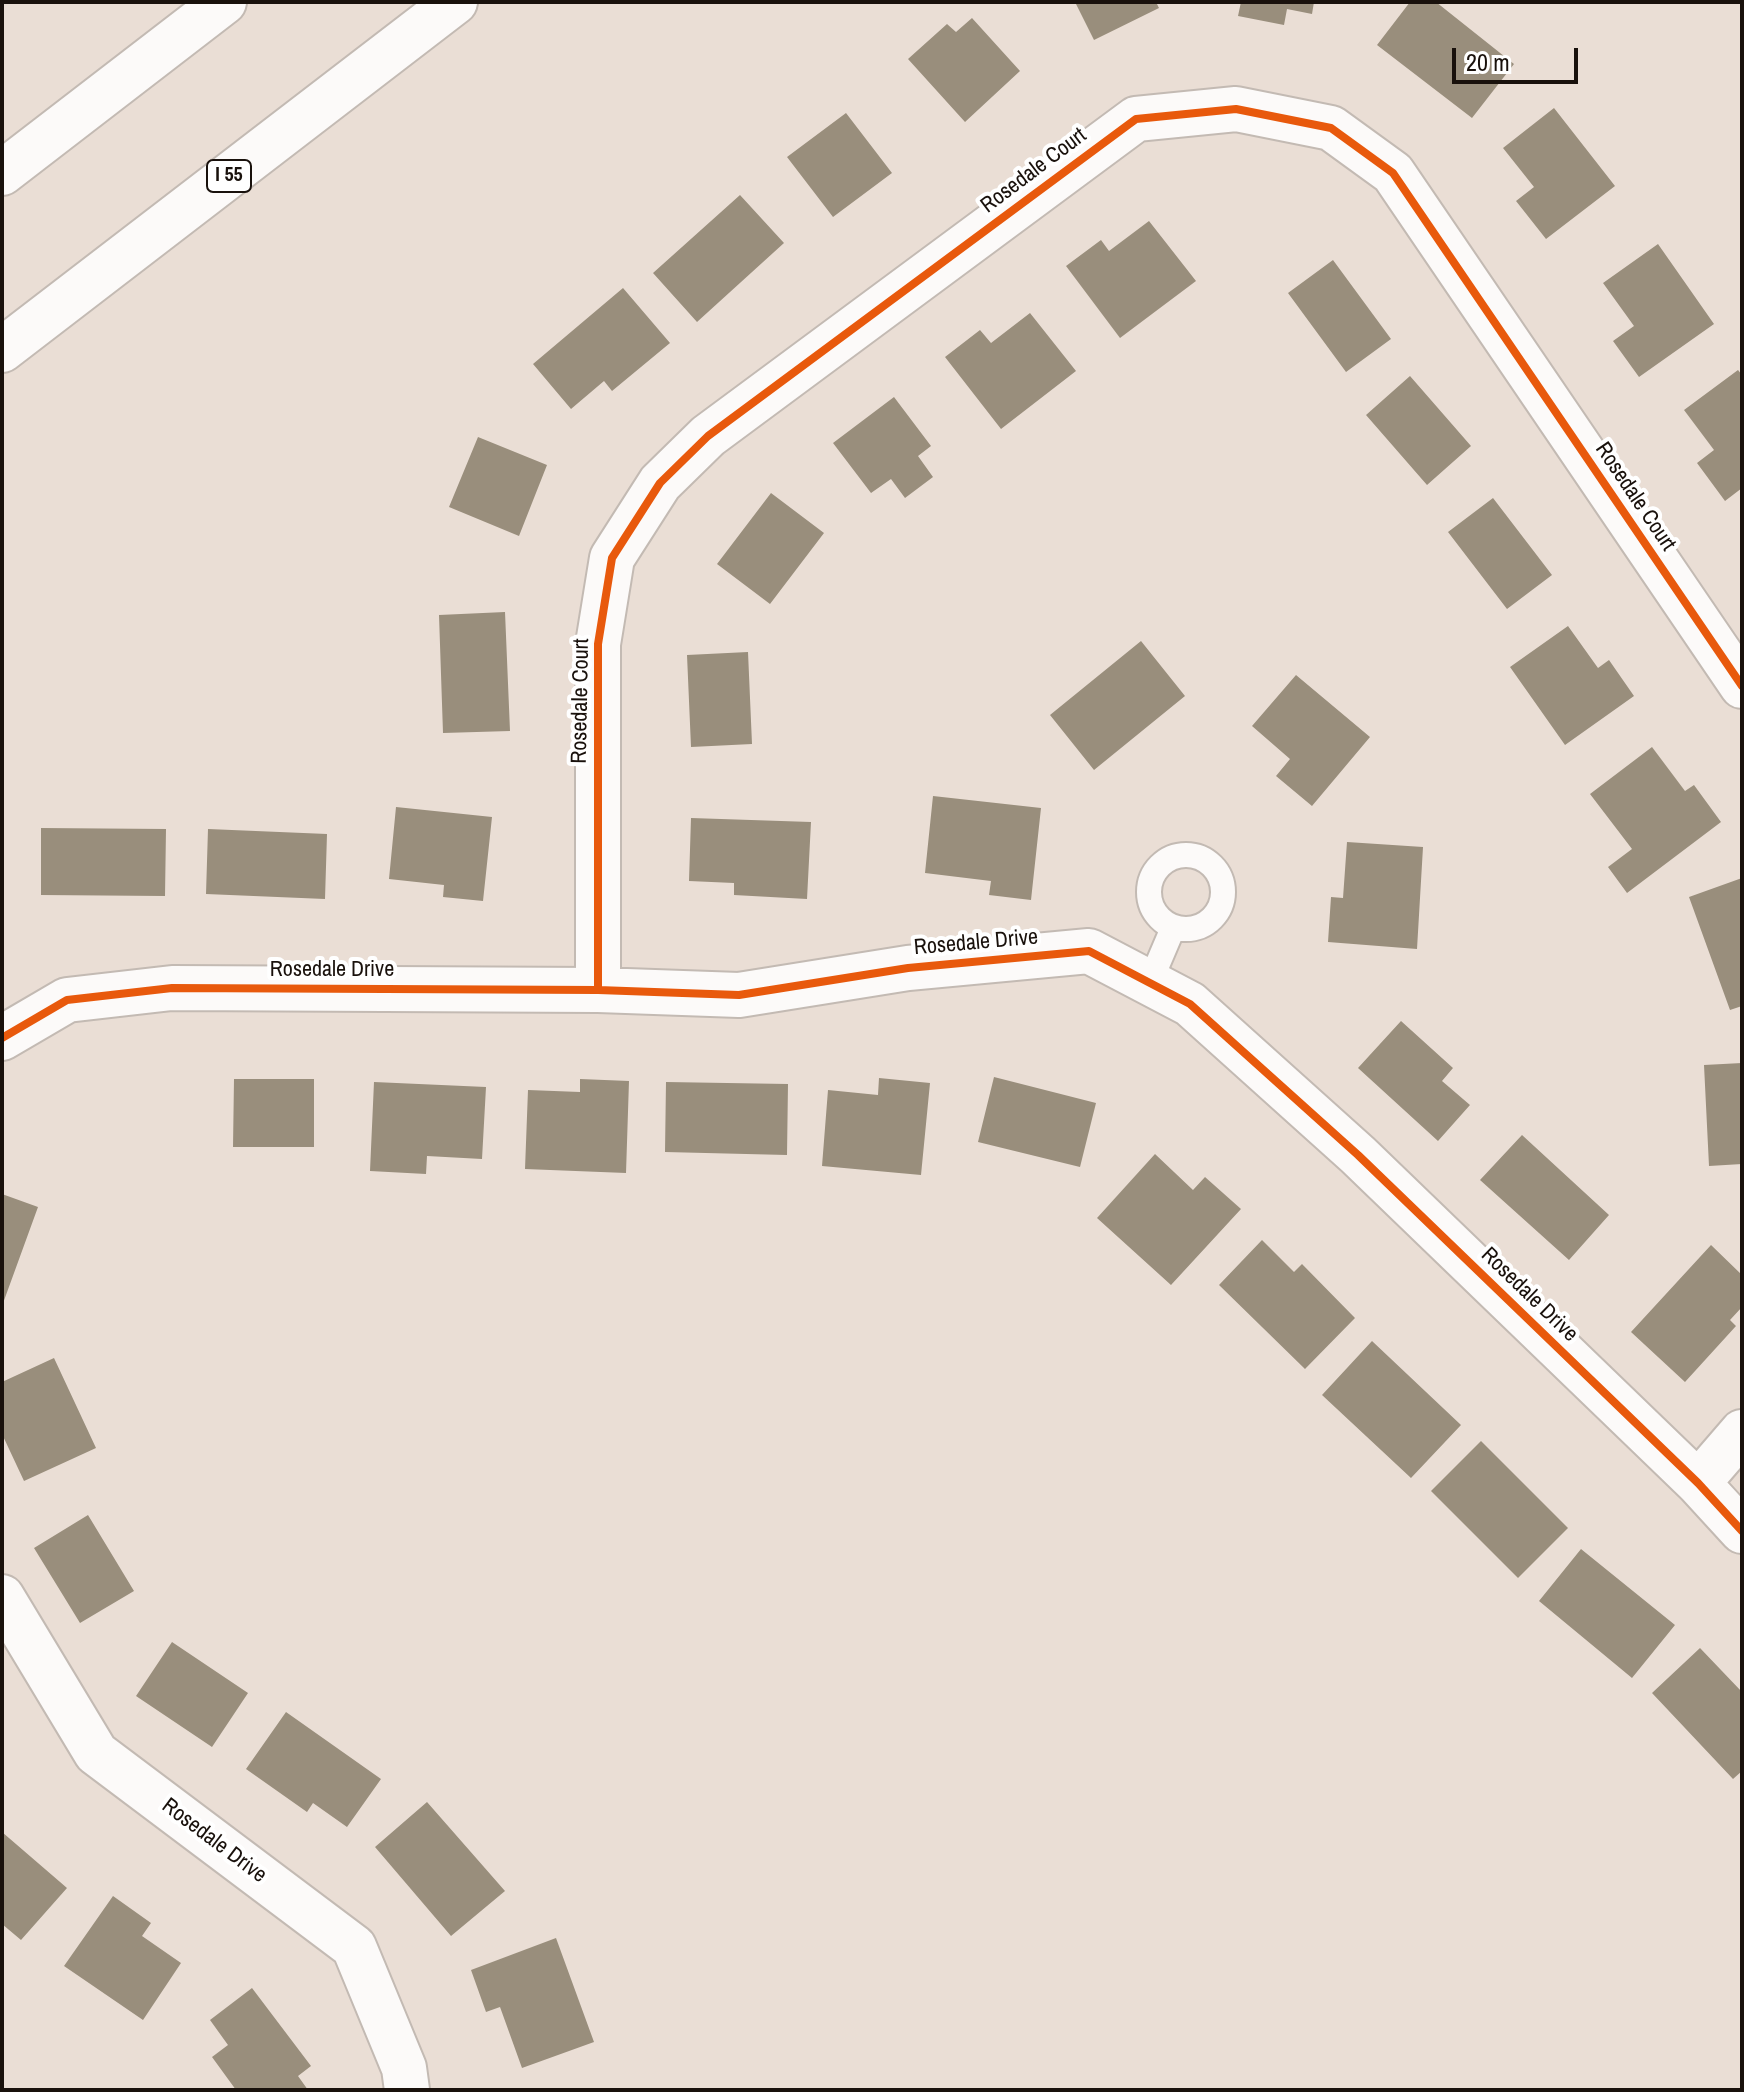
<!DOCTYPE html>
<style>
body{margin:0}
#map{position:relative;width:1744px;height:2092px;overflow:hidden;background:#eaded5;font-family:"Archivo Narrow",sans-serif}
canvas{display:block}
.frame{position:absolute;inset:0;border:4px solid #19110c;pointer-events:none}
.scale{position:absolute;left:1452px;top:48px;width:126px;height:36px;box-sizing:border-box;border:4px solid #19110c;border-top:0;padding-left:10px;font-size:24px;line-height:28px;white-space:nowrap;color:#19110c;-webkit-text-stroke:6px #fff;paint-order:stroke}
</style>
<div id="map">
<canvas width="1744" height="2092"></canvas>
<div class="frame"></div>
<div class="scale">20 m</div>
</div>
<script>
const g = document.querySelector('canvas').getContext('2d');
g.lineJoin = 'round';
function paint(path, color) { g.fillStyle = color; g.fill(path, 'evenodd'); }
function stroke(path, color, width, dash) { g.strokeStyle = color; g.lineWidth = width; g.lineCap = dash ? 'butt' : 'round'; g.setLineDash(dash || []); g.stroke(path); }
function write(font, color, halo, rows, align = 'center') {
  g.font = font + ' "Archivo Narrow",sans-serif'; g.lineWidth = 8; g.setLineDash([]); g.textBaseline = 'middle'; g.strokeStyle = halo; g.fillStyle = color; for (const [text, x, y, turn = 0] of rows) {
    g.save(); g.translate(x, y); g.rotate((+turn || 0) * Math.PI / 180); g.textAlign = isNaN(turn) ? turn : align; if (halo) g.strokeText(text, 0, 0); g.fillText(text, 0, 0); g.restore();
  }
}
const building = new Path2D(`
 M1075 2H1156L1159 8 1094 40Z
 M1241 2H1314L1312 14 1287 9 1284 25 1238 16Z
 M1410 2H1436L1514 64 1472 118 1377 45Z
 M972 18 1020 71 965 122 908 59 947 24 956 32Z
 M1554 108 1615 186 1546 239 1516 201 1534 187 1503 148Z
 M846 113 892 173 833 217 787 157Z
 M740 195 784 243 697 322 653 273Z
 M1149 221 1196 281 1120 338 1066 266 1101 240 1109 251Z
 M1658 244 1714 324 1639 377 1613 341 1634 326 1603 283Z
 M1333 260 1391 339 1346 372 1288 293Z
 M623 288 670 343 612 391 604 381 571 409 533 364Z
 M1030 313 1076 371 1001 429 945 357 980 330 991 343Z
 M1738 370 1742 375V488L1725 501 1697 463 1714 450 1684 410Z
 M1410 376 1471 446 1427 485 1366 415Z
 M894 397 931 446 918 456 933 477 905 498 891 479 871 493 833 443Z
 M478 437 547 465 519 536 449 507Z
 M771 493 824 533 770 604 717 564Z
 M1493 498 1552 575 1507 609 1448 532Z
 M505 612 510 731 443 733 439 615Z
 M1568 626 1598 668 1609 660 1634 696 1565 745 1510 667Z
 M1141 641 1185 696 1094 770 1050 715Z
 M748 652 752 744 691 747 687 655Z
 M1296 675 1370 737 1312 806 1276 776 1290 759 1252 726Z
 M1652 747 1685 791 1694 785 1721 822 1627 893 1608 867 1632 849 1590 794Z
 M933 796 1041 808 1031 900 989 895 991 881 925 873Z
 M396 807 492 817 483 901 443 897 444 885 389 879Z
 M691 818 811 822 807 899 734 895V883L689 881Z
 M41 828 166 829 165 896 41 895Z
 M208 829 327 834 325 899 206 894Z
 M1347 842 1423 847 1417 949 1328 942 1331 897 1343 898Z
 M1742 878V1006L1730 1010 1689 897Z
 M1401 1021 1453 1068 1442 1081 1470 1105 1438 1141 1358 1068Z
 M1742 1063V1164L1709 1166 1704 1065Z
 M994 1077 1096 1103 1080 1167 978 1142Z
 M879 1078 930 1083 921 1175 822 1166 828 1090 878 1095Z
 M234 1079H314V1147H233Z
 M580 1079 629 1081 626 1173 525 1169 528 1090 580 1092Z
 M374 1082 486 1087 482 1159 427 1156 426 1174 370 1171Z
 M666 1082 788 1084 787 1155 665 1152Z
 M1522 1135 1609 1215 1569 1260 1480 1180Z
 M1155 1154 1193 1190 1205 1177 1241 1209 1171 1285 1097 1218Z
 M2 1194 38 1207 2 1306Z
 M1262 1240 1294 1272 1302 1264 1355 1318 1305 1369 1219 1285Z
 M1711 1245 1742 1275V1307L1730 1320 1736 1326 1685 1382 1631 1332Z
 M1372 1341 1461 1425 1411 1478 1322 1395Z
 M54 1358 96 1448 24 1481 2 1434V1382Z
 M1481 1441 1568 1528 1518 1578 1431 1491Z
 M88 1515 134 1591 80 1623 34 1548Z
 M1581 1549 1675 1625 1632 1678 1539 1601Z
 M172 1642 248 1693 212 1747 136 1696Z
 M1700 1648 1742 1692V1771L1733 1779 1652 1693Z
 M286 1712 381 1779 347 1827 313 1803 307 1812 246 1769Z
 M427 1802 505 1891 451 1936 375 1847Z
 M2 1832 67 1888 21 1940 2 1924Z
 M113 1896 151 1923 142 1936 181 1963 143 2020 64 1966Z
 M556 1938 594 2042 522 2068 500 2007 486 2012 471 1970Z
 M252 1988 311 2066 298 2076 308 2090H236L212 2057 228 2045 210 2020Z`);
const service = new Path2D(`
 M1149 892a37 37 0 1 1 74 0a37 37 0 1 1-74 0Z
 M1150 982 1173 928`);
const minor = new Path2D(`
 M598 990V644L612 558 660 483 708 436 1136 119 1236 109 1331 128 1393 173 1742 686
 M2 1038 67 1000 172 988 598 990 739 995 908 968 1089 951 1190 1004 1358 1155 1698 1483 1742 1531
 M1698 1483 1742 1432
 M2 1597 96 1753 354 1947 404 2068 407 2090`);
const motorway = new Path2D(`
 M2 173 224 2
 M2 350 455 2`);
const cycleway = new Path2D(`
 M598 990V644L612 558 660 483 708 436 1136 119 1236 109 1331 128 1393 173 1742 686
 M2 1038 67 1000 172 988 598 990 739 995 908 968 1089 951 1190 1004 1358 1155 1698 1483 1742 1531`);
const shields = [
 [229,176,44]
];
const shieldNames = [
 ["I 55",229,176]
];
const streetNames = [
 ["Rosedale Court",1034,171,-37],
 ["Rosedale Court",1635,497,56],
 ["Rosedale Court",581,701,-89],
 ["Rosedale Drive",976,943,-5],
 ["Rosedale Drive",332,970],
 ["Rosedale Drive",1529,1295,44],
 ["Rosedale Drive",214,1841,37]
];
paint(building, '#998e7c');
stroke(service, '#c3bab3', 28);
stroke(minor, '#c3bab3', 48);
stroke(motorway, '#c3bab3', 48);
stroke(service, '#fcfaf9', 24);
stroke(minor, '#fcfaf9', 44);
stroke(motorway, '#fcfaf9', 44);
stroke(cycleway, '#e8590c', 8);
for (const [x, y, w] of shields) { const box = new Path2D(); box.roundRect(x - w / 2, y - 16, w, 32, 6); g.fillStyle = '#fff'; g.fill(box); stroke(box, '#19110c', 2); }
write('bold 20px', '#19110c', null, shieldNames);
write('22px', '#19110c', '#fff', streetNames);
</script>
